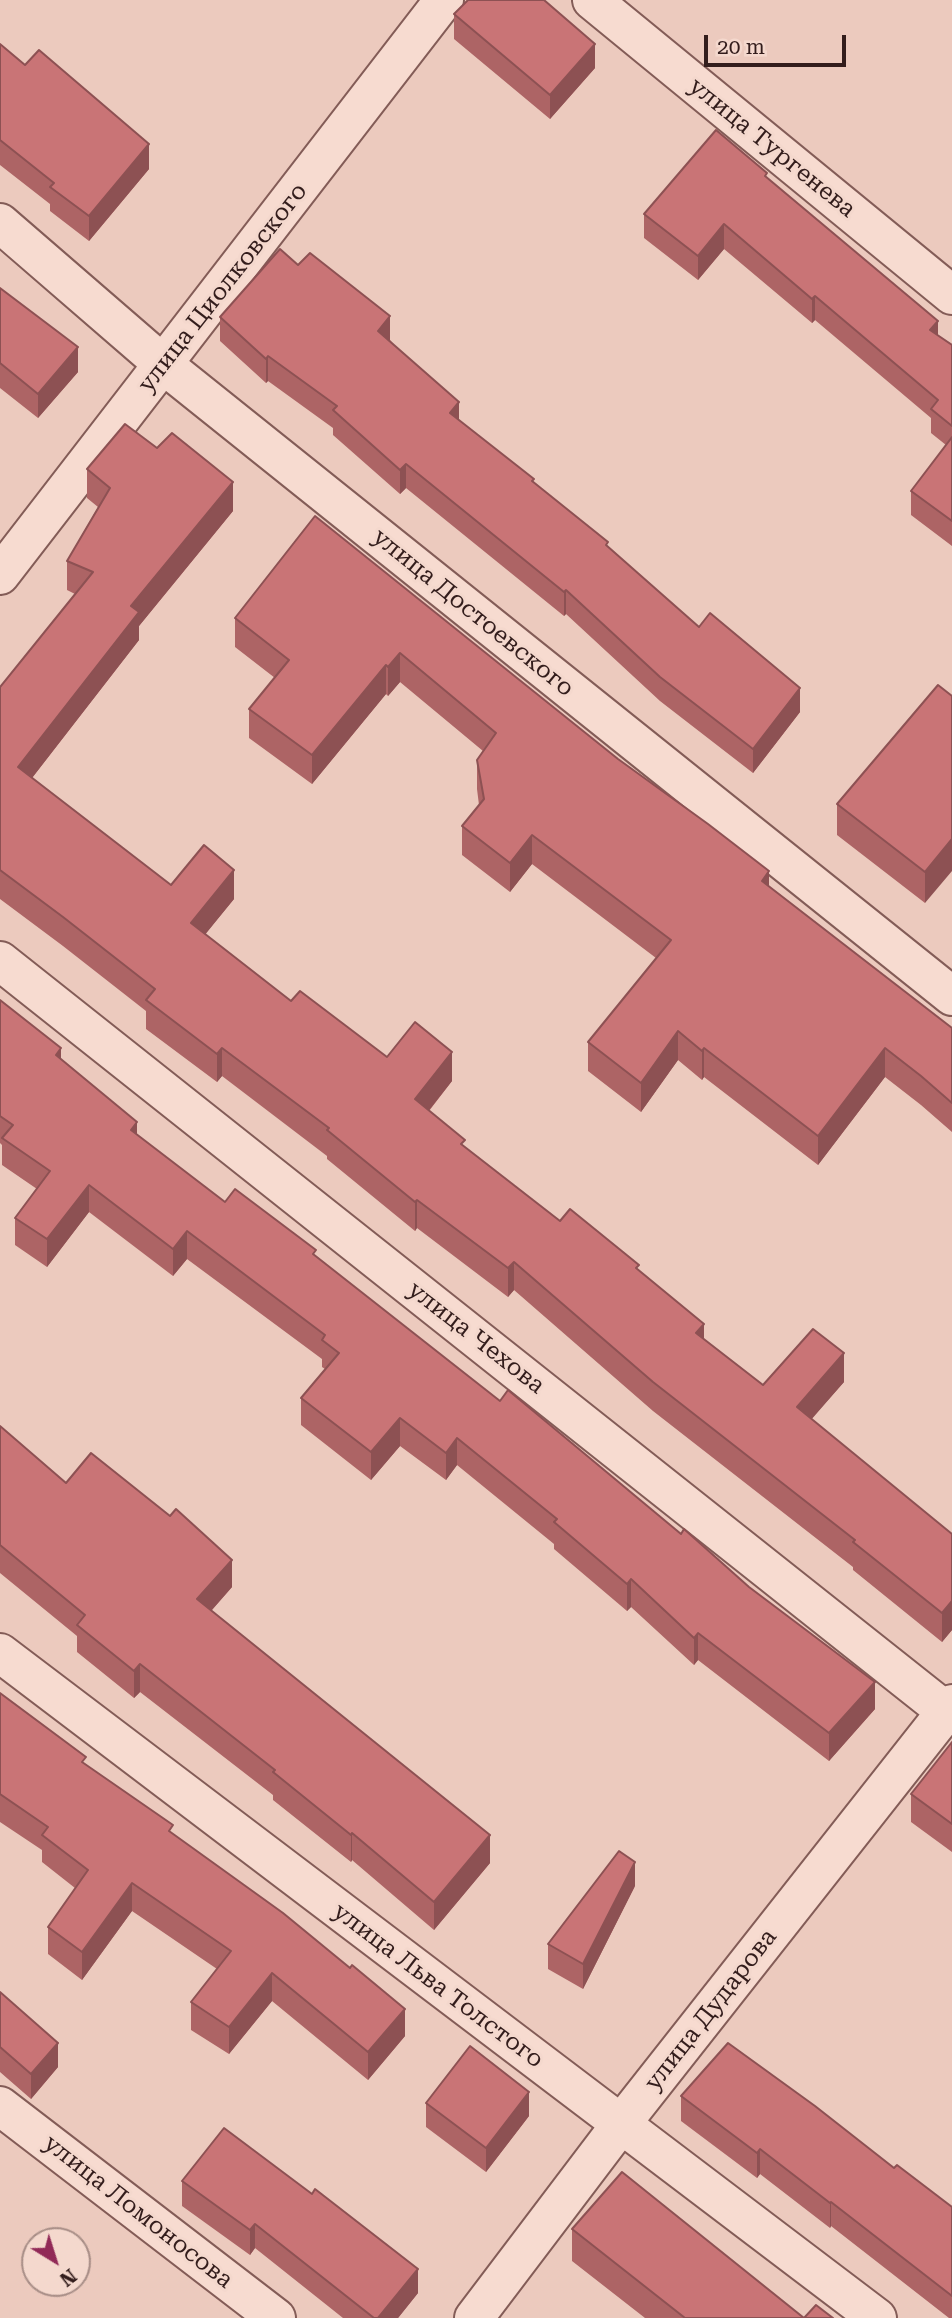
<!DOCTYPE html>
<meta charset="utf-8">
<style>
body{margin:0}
#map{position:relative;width:952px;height:2318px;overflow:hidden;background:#eccabe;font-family:"Roboto Serif",serif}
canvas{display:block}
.north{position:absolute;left:21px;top:2227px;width:70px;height:70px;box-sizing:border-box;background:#f4d8cd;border:2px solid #a78d86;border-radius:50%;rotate:142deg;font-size:19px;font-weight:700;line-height:28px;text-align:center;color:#331d1c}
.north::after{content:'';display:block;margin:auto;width:24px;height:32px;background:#912957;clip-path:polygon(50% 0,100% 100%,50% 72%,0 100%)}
.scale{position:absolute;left:704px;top:35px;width:142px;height:32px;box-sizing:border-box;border:4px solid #331d1c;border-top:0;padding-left:9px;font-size:21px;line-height:24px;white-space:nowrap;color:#331d1c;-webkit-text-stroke:5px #f4d8cd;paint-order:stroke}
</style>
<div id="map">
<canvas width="952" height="2318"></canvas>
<div class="north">N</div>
<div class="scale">20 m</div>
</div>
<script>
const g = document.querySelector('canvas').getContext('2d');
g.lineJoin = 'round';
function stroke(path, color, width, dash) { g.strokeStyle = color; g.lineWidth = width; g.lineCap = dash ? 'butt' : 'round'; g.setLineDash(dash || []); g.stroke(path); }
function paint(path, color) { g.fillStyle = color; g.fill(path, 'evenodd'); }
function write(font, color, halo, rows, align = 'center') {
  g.font = font + ' "Roboto Serif",serif'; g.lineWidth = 6; g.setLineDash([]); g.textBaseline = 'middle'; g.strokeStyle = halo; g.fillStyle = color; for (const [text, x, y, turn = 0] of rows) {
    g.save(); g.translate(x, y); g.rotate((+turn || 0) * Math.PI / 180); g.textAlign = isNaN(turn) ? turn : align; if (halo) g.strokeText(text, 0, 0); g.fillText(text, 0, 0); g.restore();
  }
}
const street = new Path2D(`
 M592 0 952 295
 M0 223 164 365 952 996
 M0 575 444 0
 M0 961 952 1716
 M0 1653 877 2318
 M0 2106 276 2318
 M474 2318 621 2124 952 1704`);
const wall = new Path2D(`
 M454 14 595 68 550 119 454 39Z
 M0 44 149 169 89 241 50 211V204L0 165Z
 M767 178 938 335 952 345V546L911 515V491L946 445 931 433V418L815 320 812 323 724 249 698 280 644 238V214Z
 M298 265 390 340 459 420 534 482 699 627 800 712 753 773 660 701 566 614 564 616 406 488 400 494 333 435V428L268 381 266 383 220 341V317Z
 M0 288 78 372 38 418 0 388Z
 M87 469 233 511 139 626V640L32 778 171 885 234 899 205 934 291 1001 387 1057 452 1081 429 1111 465 1147 560 1221 639 1270 704 1339 763 1385 844 1382 811 1419 952 1534V1630L942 1642 853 1570V1567L653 1411 514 1290 508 1297 417 1228 415 1231 327 1159V1156L222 1076 217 1082 146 1029V1011L63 946 0 899V687L75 594 67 590V561L98 507 87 498Z
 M315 516 769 886 952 1028V1132L921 1105 885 1077 818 1165 704 1077 702 1080 678 1060 641 1112 588 1071V1042L656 958 532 864 510 892 462 855V826L479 805 477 789V760L483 751 400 682 388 696 386 694 312 784 249 738V709L275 678 235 647V618Z
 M938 685 925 903 837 835V804Z
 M0 1000 137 1135 225 1202 316 1256 875 1709 829 1761 698 1660 694 1665 631 1607 627 1611 554 1549V1544L457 1465 446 1480 400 1446 371 1480 301 1425V1398L325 1369 322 1367V1359L187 1259 173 1276 89 1212 47 1267 15 1245V1218L37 1189 2 1165V1145L0 1143Z
 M0 1426 66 1483 232 1587 211 1611 490 1863 434 1930 352 1860 351 1862 273 1800V1795L140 1692 134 1698 77 1652V1636L0 1573Z
 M0 1693 86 1765 173 1834 405 2036 368 2080 272 2001 229 2054 191 2030V2002L217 1969 132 1911 82 1980 48 1954V1927L75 1888 42 1862V1850L0 1822Z
 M952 1742V1852L911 1822V1794Z
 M635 1886 583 1989 548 1969V1944Z
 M0 1992 58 2067 31 2099 0 2072Z
 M681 2096 894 2168 952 2207V2318H949L831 2226 830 2228 760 2174 757 2178 681 2121Z
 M426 2103 529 2116 486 2172 426 2127Z
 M182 2181 312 2194 418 2293 398 2318H343L255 2248 250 2255 182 2206Z
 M572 2229 804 2318H833H645L572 2261Z`);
const shadedWall = new Path2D(`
 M595 44V68L550 119V95Z
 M149 144V169L89 241V216Z
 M724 224V249L698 280V256Z
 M815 296V320L812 323V299Z
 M390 316V340L378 355V331Z
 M938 321V345L930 330Z
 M78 347V372L38 418V394Z
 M268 356V381L266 383V359Z
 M459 402V427L450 413Z
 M406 464V488L400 494V470Z
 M233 482V511L139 626V640L18 796V767L131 606Z
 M566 590V614L564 616V592Z
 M400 653V682L388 696V667Z
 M386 665V694L312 784V755Z
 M800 688V712L753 773V749Z
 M532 835V864L510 892V863Z
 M952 839V871L925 903V872Z
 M234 870V899L191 952V923Z
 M769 871V900L762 881Z
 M678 1031V1060L641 1112V1083Z
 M61 1048V1075L56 1055Z
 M222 1048V1076L217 1082V1054Z
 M704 1048V1077L702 1080V1051Z
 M885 1048V1077L818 1165V1136Z
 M452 1052V1081L415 1128V1099Z
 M137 1122V1149L131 1130Z
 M89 1185V1212L47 1267V1239Z
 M417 1200V1228L415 1231V1202Z
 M187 1231V1259L173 1276V1249Z
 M514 1262V1290L508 1297V1268Z
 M704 1324V1352L696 1333Z
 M844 1353V1382L797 1436V1407Z
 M400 1418V1446L371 1480V1452Z
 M457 1438V1465L446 1480V1453Z
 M232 1560V1587L197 1627V1599Z
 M631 1579V1607L627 1611V1584Z
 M952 1601V1630L942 1642V1613Z
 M698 1633V1660L694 1665V1638Z
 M140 1664V1692L134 1698V1671Z
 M875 1682V1709L829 1761V1733Z
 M352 1833V1860L351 1862V1835Z
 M490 1835V1863L434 1930V1902Z
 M635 1862V1886L583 1989V1964Z
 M132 1883V1911L82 1980V1952Z
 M272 1973V2001L229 2054V2027Z
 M405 2009V2036L368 2080V2052Z
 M58 2043V2067L31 2099V2074Z
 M529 2092V2116L486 2172V2148Z
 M760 2149V2174L757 2178V2153Z
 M831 2202V2226L830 2228V2203Z
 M255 2224V2248L250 2255V2230Z
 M418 2269V2293L398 2318H378Z`);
const building = new Path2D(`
 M468 0H544L595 44 550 95 454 14Z
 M0 44 25 65 39 50 149 144 89 216 50 187 54 183 0 140Z
 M716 130 767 173 765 176 938 321 930 330 952 345V426L931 409 938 400 815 296 812 299 724 224 698 256 644 214Z
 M280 249 298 265 310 253 390 316 378 331 459 402 450 413 534 479 532 481 608 542 606 545 699 627 710 613 800 688 753 749 660 677 566 590 564 592 406 464 400 470 333 410 337 406 268 356 266 359 220 317Z
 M0 288 78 347 38 394 0 363Z
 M125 424 157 448 172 433 233 482 131 606 139 612 18 767 171 885 204 845 234 870 191 923 291 1001 300 991 387 1057 415 1022 452 1052 415 1099 465 1140 461 1144 560 1221 570 1209 639 1265 636 1268 704 1324 696 1333 763 1385 813 1329 844 1353 797 1407 952 1534V1601L942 1613 853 1542 855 1540 653 1382 514 1262 508 1268 417 1200 415 1202 327 1130 329 1128 222 1048 217 1054 146 1000 155 989 63 917 0 870V687L93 572 67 561 110 488 87 469Z
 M952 437V521L911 491Z
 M315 516 618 759 708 824 769 871 762 881 952 1028V1103L921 1076 885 1048 818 1136 704 1048 702 1051 678 1031 641 1083 588 1042 671 940 532 835 510 863 462 826 484 799 477 760 496 733 400 653 388 667 386 665 312 755 249 709 289 660 235 618Z
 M938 685 952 696V839L925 872 837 804Z
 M0 1000 61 1048 56 1055 137 1122 131 1130 225 1202 235 1189 316 1250 313 1254 500 1401 508 1390 681 1534 684 1529 749 1587 875 1682 829 1733 698 1633 694 1638 631 1579 627 1584 554 1522 557 1519 457 1438 446 1453 400 1418 371 1452 301 1398 339 1353 322 1340 325 1335 187 1231 173 1249 89 1185 47 1239 15 1218 50 1171 2 1138 13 1125 0 1116Z
 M0 1426 66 1483 91 1453 170 1516 176 1509 232 1560 197 1599 490 1835 434 1902 352 1833 351 1835 273 1772 275 1770 140 1664 134 1671 77 1625 85 1615 0 1545Z
 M0 1693 86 1757 82 1762 173 1825 169 1831 283 1913 350 1968 352 1965 405 2009 368 2052 272 1973 229 2027 191 2002 231 1951 132 1883 82 1952 48 1927 88 1870 42 1835 48 1827 0 1794Z
 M952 1742V1824L911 1794Z
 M619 1851 635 1862 583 1964 548 1944Z
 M0 1992 58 2043 31 2074 0 2047Z
 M728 2043 815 2106 894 2168 897 2165 952 2207V2296L831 2202 830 2203 760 2149 757 2153 681 2096Z
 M470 2046 529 2092 486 2148 426 2103Z
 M224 2128 312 2194 315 2189 418 2269 378 2318H374L255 2224 250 2230 182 2181Z
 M622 2172 804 2318 816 2305 833 2318H685L572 2229Z`);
const streetNames = [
 ["улица Тургенева",772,148,39],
 ["улица Циолковского",223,288,-52],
 ["улица Достоевского",473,613,39],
 ["улица Чехова",476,1338,38],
 ["улица Льва Толстого",438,1986,37],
 ["улица Дударова",711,2010,-52],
 ["улица Ломоносова",138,2212,38]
];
stroke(street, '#835c57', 42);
stroke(street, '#f7dbd0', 38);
paint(wall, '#ad6465');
paint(shadedWall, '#8d5153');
paint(building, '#c97476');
stroke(building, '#8d5153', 2);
write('24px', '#331d1c', '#f4d8cd', streetNames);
</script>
